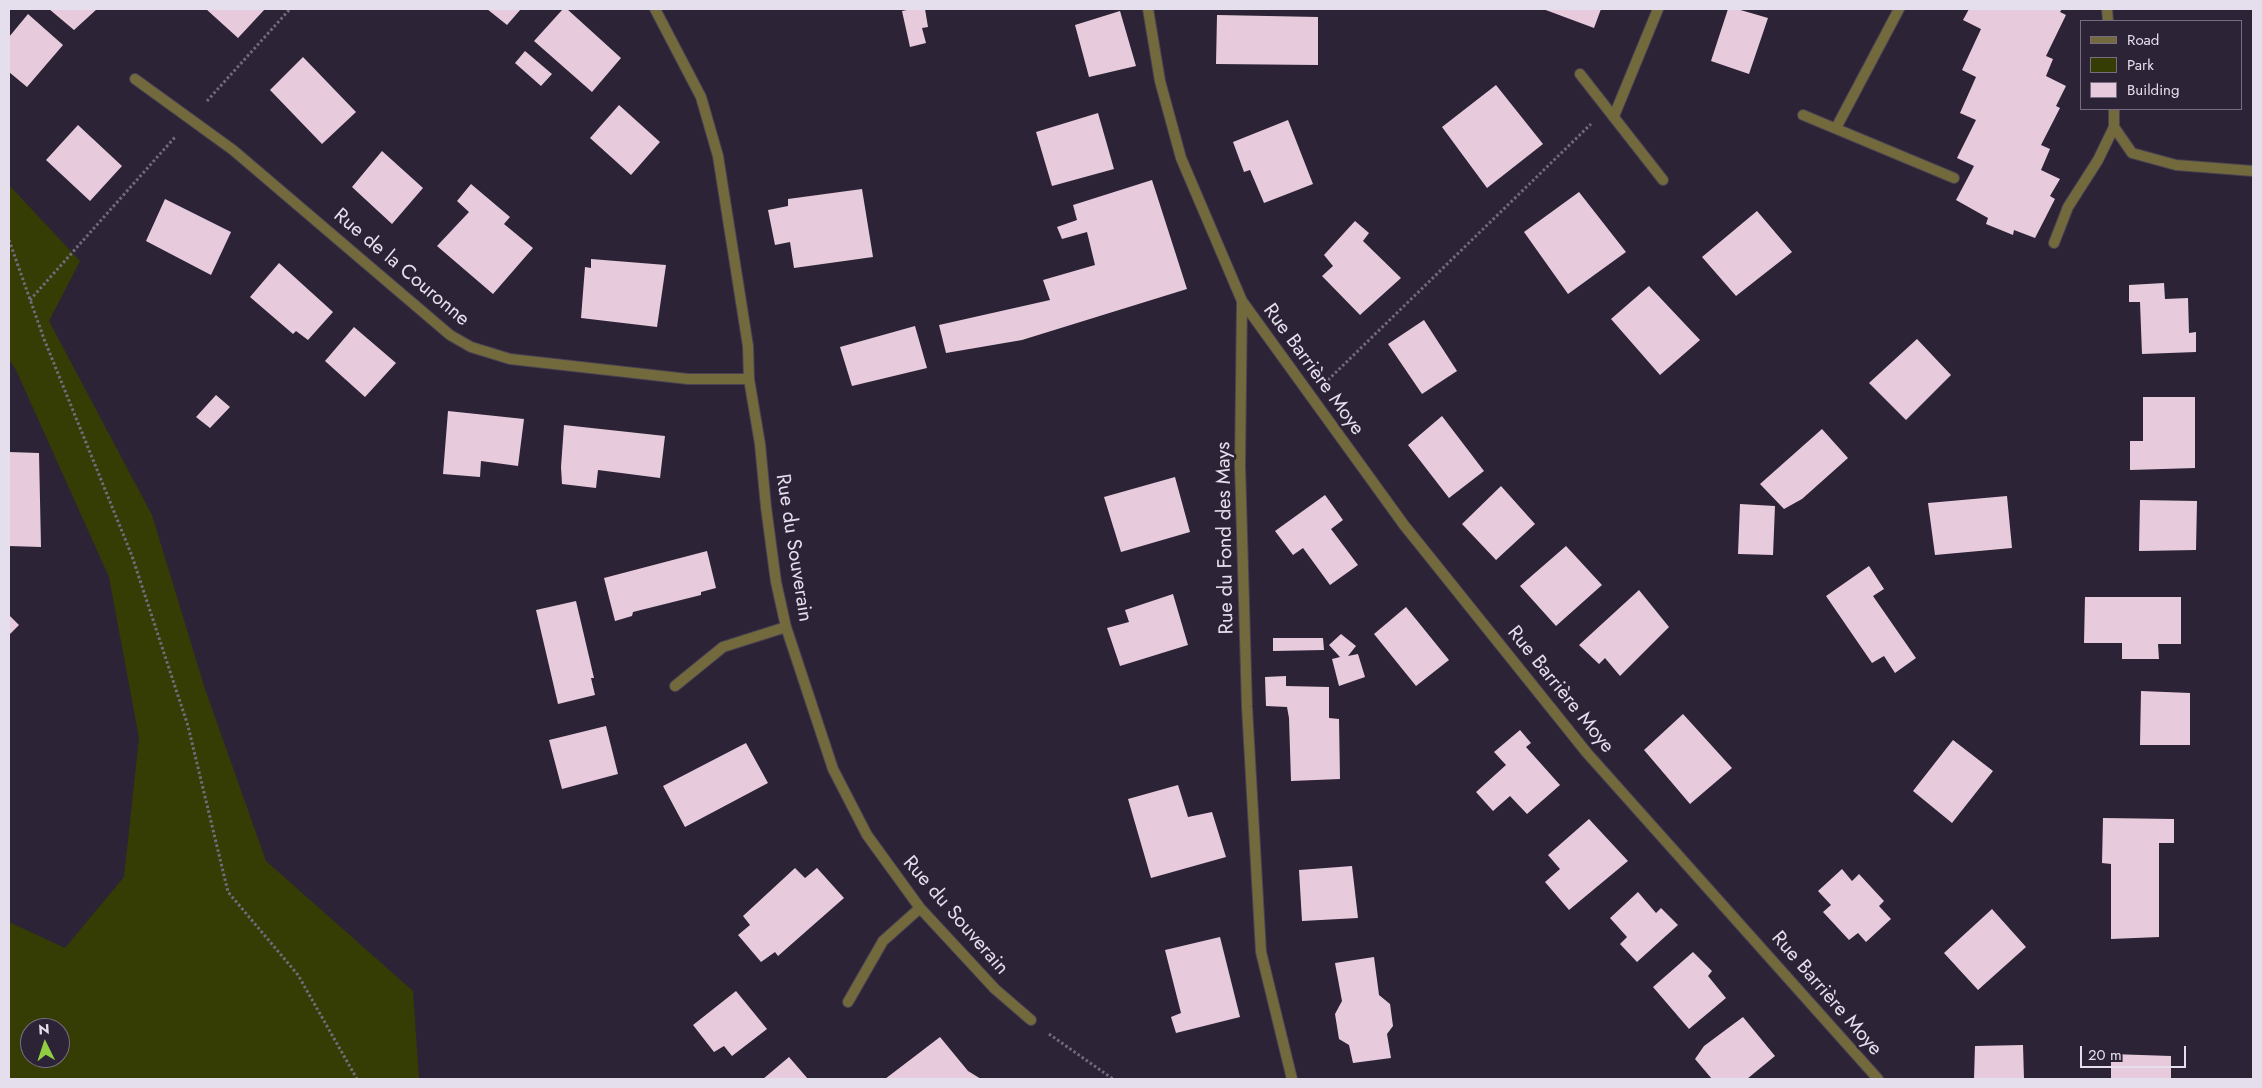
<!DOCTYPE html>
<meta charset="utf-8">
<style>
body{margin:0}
#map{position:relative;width:2262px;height:1088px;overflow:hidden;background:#2c2337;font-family:Jost,sans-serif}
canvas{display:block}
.frame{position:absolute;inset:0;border:10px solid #e5dfed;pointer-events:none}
.legend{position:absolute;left:2080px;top:20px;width:162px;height:90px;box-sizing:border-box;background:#2c2337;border:1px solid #766e80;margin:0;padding:6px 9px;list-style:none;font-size:15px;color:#e5dfed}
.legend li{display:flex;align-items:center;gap:10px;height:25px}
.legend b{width:25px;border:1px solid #766e80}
.north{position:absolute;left:20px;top:1018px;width:50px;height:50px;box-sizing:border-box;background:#2c2337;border:1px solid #766e80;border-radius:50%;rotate:356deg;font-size:14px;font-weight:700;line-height:20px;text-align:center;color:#e5dfed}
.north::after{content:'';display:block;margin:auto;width:18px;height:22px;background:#90cd41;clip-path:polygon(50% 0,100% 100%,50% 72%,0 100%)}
.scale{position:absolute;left:2080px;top:1046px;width:106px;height:22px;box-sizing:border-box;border:2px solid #e5dfed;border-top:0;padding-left:6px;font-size:15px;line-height:18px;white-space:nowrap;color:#e5dfed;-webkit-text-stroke:4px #2c2337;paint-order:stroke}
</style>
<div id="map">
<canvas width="2262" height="1088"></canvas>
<div class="frame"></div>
<ul class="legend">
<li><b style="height:6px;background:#726a3c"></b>Road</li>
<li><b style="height:14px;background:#363d04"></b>Park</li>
<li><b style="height:14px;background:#e7cbdc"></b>Building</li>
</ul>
<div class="north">N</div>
<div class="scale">20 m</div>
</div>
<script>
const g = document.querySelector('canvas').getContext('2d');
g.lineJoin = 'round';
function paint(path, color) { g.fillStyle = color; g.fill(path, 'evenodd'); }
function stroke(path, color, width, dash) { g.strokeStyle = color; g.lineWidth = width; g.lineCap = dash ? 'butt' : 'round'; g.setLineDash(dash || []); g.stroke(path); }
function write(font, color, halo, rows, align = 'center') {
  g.font = font + ' Jost,sans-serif'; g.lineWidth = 5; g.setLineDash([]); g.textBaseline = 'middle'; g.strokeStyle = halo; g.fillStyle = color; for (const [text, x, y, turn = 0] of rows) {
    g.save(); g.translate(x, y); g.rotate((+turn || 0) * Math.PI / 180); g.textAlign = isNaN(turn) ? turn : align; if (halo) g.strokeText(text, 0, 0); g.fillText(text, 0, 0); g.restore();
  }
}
const green = new Path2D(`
 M9 185 80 261 49 321 152 515 205 689 266 861 413 991 419 1079H9V922L65 948 124 877 139 738 109 577 16 370 9 359ZM30 1028H60V1058H30Z`);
const building = new Path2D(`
 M49 9H97L74 30Z
 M206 9H265L238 38Z
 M487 9H521L507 25Z
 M563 9H567L621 58 592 92 534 41Z
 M912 9H925L928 27 922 28 926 43 910 47 902 11Z
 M1543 9H1601L1594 28Z
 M1728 9H1737L1768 18 1749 74 1711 61Z
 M1969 9H2062L2060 12 2066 15 2046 56 2053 59 2046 76 2066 86 2056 106 2060 108 2041 145 2050 149 2041 170 2060 179 2050 196 2055 199 2035 238 2014 230 2013 235 1986 224 1988 218 1956 200 1974 166 1957 158 1976 120 1960 113 1976 77 1962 70 1981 29 1963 20Z
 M1120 11 1136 66 1089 77 1075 25Z
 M28 14 63 45 27 87 9 72V37Z
 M1217 15 1318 17V65L1216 64Z
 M525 51 552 74 541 86 515 63Z
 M303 57 356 112 322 144 270 90Z
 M1496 85 1543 144 1487 188 1442 127Z
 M619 105 660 142 631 175 590 138Z
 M1098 113 1114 169 1052 186 1036 132Z
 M1288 120 1313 184 1264 203 1250 170 1244 172 1233 142Z
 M78 125 122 166 90 201 46 160Z
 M382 151 423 188 392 224 352 187Z
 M1152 180 1187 289 1022 340 946 353 939 325 1050 300 1043 280 1095 265 1087 232 1062 239 1057 227 1077 220 1073 205Z
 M471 184 510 217 504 224 533 248 493 294 437 246 469 212 457 201Z
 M862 189 873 257 794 268 790 242 775 245 768 210 788 206V199Z
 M1579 192 1626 252 1568 294 1524 232Z
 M165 199 231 232 211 275 146 241Z
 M1757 211 1792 252 1736 296 1702 257Z
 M1355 221 1369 233 1363 241 1401 278 1360 315 1322 276 1333 266 1324 255Z
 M591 259 666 265 657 327 581 318 585 267 591 268Z
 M279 263 333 312 308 340 296 331 293 334 250 297Z
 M2164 283 2165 299 2188 298 2189 333 2196 332V352L2142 354 2140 302H2129V285Z
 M1649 286 1700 340 1660 375 1611 319Z
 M1424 320 1457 371 1422 394 1388 344Z
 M915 326 927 368 852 386 840 347Z
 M354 327 396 363 365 397 325 361Z
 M1917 339 1951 375 1906 420 1869 383Z
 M216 395 230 407 210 428 196 417Z
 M2143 397H2195V468L2130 470V441H2143Z
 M448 411 524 419 518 466 481 461 480 477 443 474Z
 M1442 416 1484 471 1449 498 1408 445Z
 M564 425 665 436 660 478 598 470 596 488 562 484 561 467Z
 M1822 429 1848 458 1802 499 1784 509 1760 484Z
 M9 452 39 453 41 547 9 546Z
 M1175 477 1190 532 1121 552 1104 497Z
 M1501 486 1535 524 1496 560 1462 524Z
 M1325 495 1343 520 1331 529 1358 565 1330 585 1303 548 1293 555 1275 531Z
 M2007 496 2012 548 1935 555 1928 503Z
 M2140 500 2197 501 2196 550 2139 551Z
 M1740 504 1775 506 1773 555 1738 554Z
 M1566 546 1602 585 1556 626 1520 586Z
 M707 551 716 588 701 592V595L633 612 632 616 615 621 604 578Z
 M1869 566 1884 589 1873 596 1916 658 1895 673 1884 656 1872 663 1826 596Z
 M1639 590 1669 627 1620 676 1605 658 1599 664 1579 645Z
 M1173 594 1188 645 1120 666 1107 628 1129 622 1125 610Z
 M2085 597H2181V644H2158L2159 659H2122V643H2084Z
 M576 601 594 678H591L595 695 558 704 536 610Z
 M1406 607 1449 660 1416 686 1374 634Z
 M9 615 19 625 9 635Z
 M1341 634 1356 646 1348 656 1358 654 1365 677 1339 686 1332 659 1340 657 1329 645Z
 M1273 638H1323L1324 650 1273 651Z
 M1286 676V686L1329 687V718L1339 719 1340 779 1291 781 1289 718 1287 707 1266 706 1265 677Z
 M2141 691 2190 693V745H2140Z
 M1683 714 1732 768 1690 804 1644 750Z
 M606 726 618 774 562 789 549 740Z
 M1520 730 1531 743 1526 747 1560 785 1527 814 1510 796 1493 811 1476 792 1506 765 1494 752Z
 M1953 740 1993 771 1952 823 1913 791Z
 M746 743 768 783 685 827 663 786Z
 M1178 785 1188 817 1212 812 1226 857 1151 878 1128 799Z
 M2103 818 2174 819V843H2159V937L2111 939V864L2102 863Z
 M1589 819 1628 861 1569 910 1545 882 1560 869 1548 855Z
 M1352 866 1358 918 1302 921 1299 870Z
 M795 868 805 878 817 868 844 898 778 956 775 952 761 962 738 935 750 925 743 916Z
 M1842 869 1852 881 1859 874 1884 901 1879 906 1891 919 1866 942 1858 933 1849 940 1823 912 1831 905 1818 891Z
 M1638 892 1656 913 1661 908 1678 925 1637 962 1620 944 1627 937 1610 918Z
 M1992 909 2026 947 1978 990 1944 953Z
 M1220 937 1240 1017 1176 1033 1171 1017 1181 1013 1165 950Z
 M1693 952 1712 971 1708 976 1726 998 1689 1029 1653 987Z
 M1374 957 1379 995 1390 1004 1393 1026 1387 1034 1391 1058 1353 1063 1349 1045 1339 1039 1335 1014 1342 1001 1335 963Z
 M736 991 767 1029 732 1056 724 1046 714 1052 693 1025Z
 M1743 1017 1775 1056 1747 1079H1712L1695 1059 1704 1046Z
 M940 1037 968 1071 981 1079H885Z
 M2023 1045 2024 1079H1974L1975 1046Z
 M2111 1054 2171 1056V1079H2111Z
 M789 1057 808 1079H763Z`);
const path = new Path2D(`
 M207 101 290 9
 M9 240 44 339 132 556 188 726 228 892 298 975 357 1079
 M30 300 176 136
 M1328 380 1591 124
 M1049 1034 1113 1079`);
const service = new Path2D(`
 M2107 9 2108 21
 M2114 109V127L2132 153 2176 165 2253 171
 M1803 115 1954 178
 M1836 128 1899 9
 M2054 243 2068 207 2098 160 2114 127`);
const minor = new Path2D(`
 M655 9 701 97 718 156 748 346 749 379 760 444 766 507 776 582 786 627 833 769 867 835 920 908 995 989 1031 1020
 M1148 9 1160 81 1181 158 1242 301 1240 465 1247 707 1261 952 1292 1079
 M1580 74 1663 180
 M135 79 233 150 450 335 471 347 510 359 688 379H749
 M1614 116 1658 9
 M1242 301 1404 525 1587 753 1878 1079
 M675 686 723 647 786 627
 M848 1002 883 941 920 908`);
const streetNames = [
 ["Rue de la Couronne",401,268,40],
 ["Rue Barrière Moye",1313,370,54],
 ["Rue du Fond des Mays",1226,538,-91],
 ["Rue du Souverain",793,548,81],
 ["Rue Barrière Moye",1560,690,51],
 ["Rue du Souverain",955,916,49],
 ["Rue Barrière Moye",1826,994,49]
];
paint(green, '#363d04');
paint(building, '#e7cbdc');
stroke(service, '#4a4154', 12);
stroke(minor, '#4a4154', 12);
stroke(path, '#736b7d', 3, [2.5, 2.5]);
stroke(service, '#726a3c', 10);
stroke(minor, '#726a3c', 10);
write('20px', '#e5dfed', '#2c2337', streetNames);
</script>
